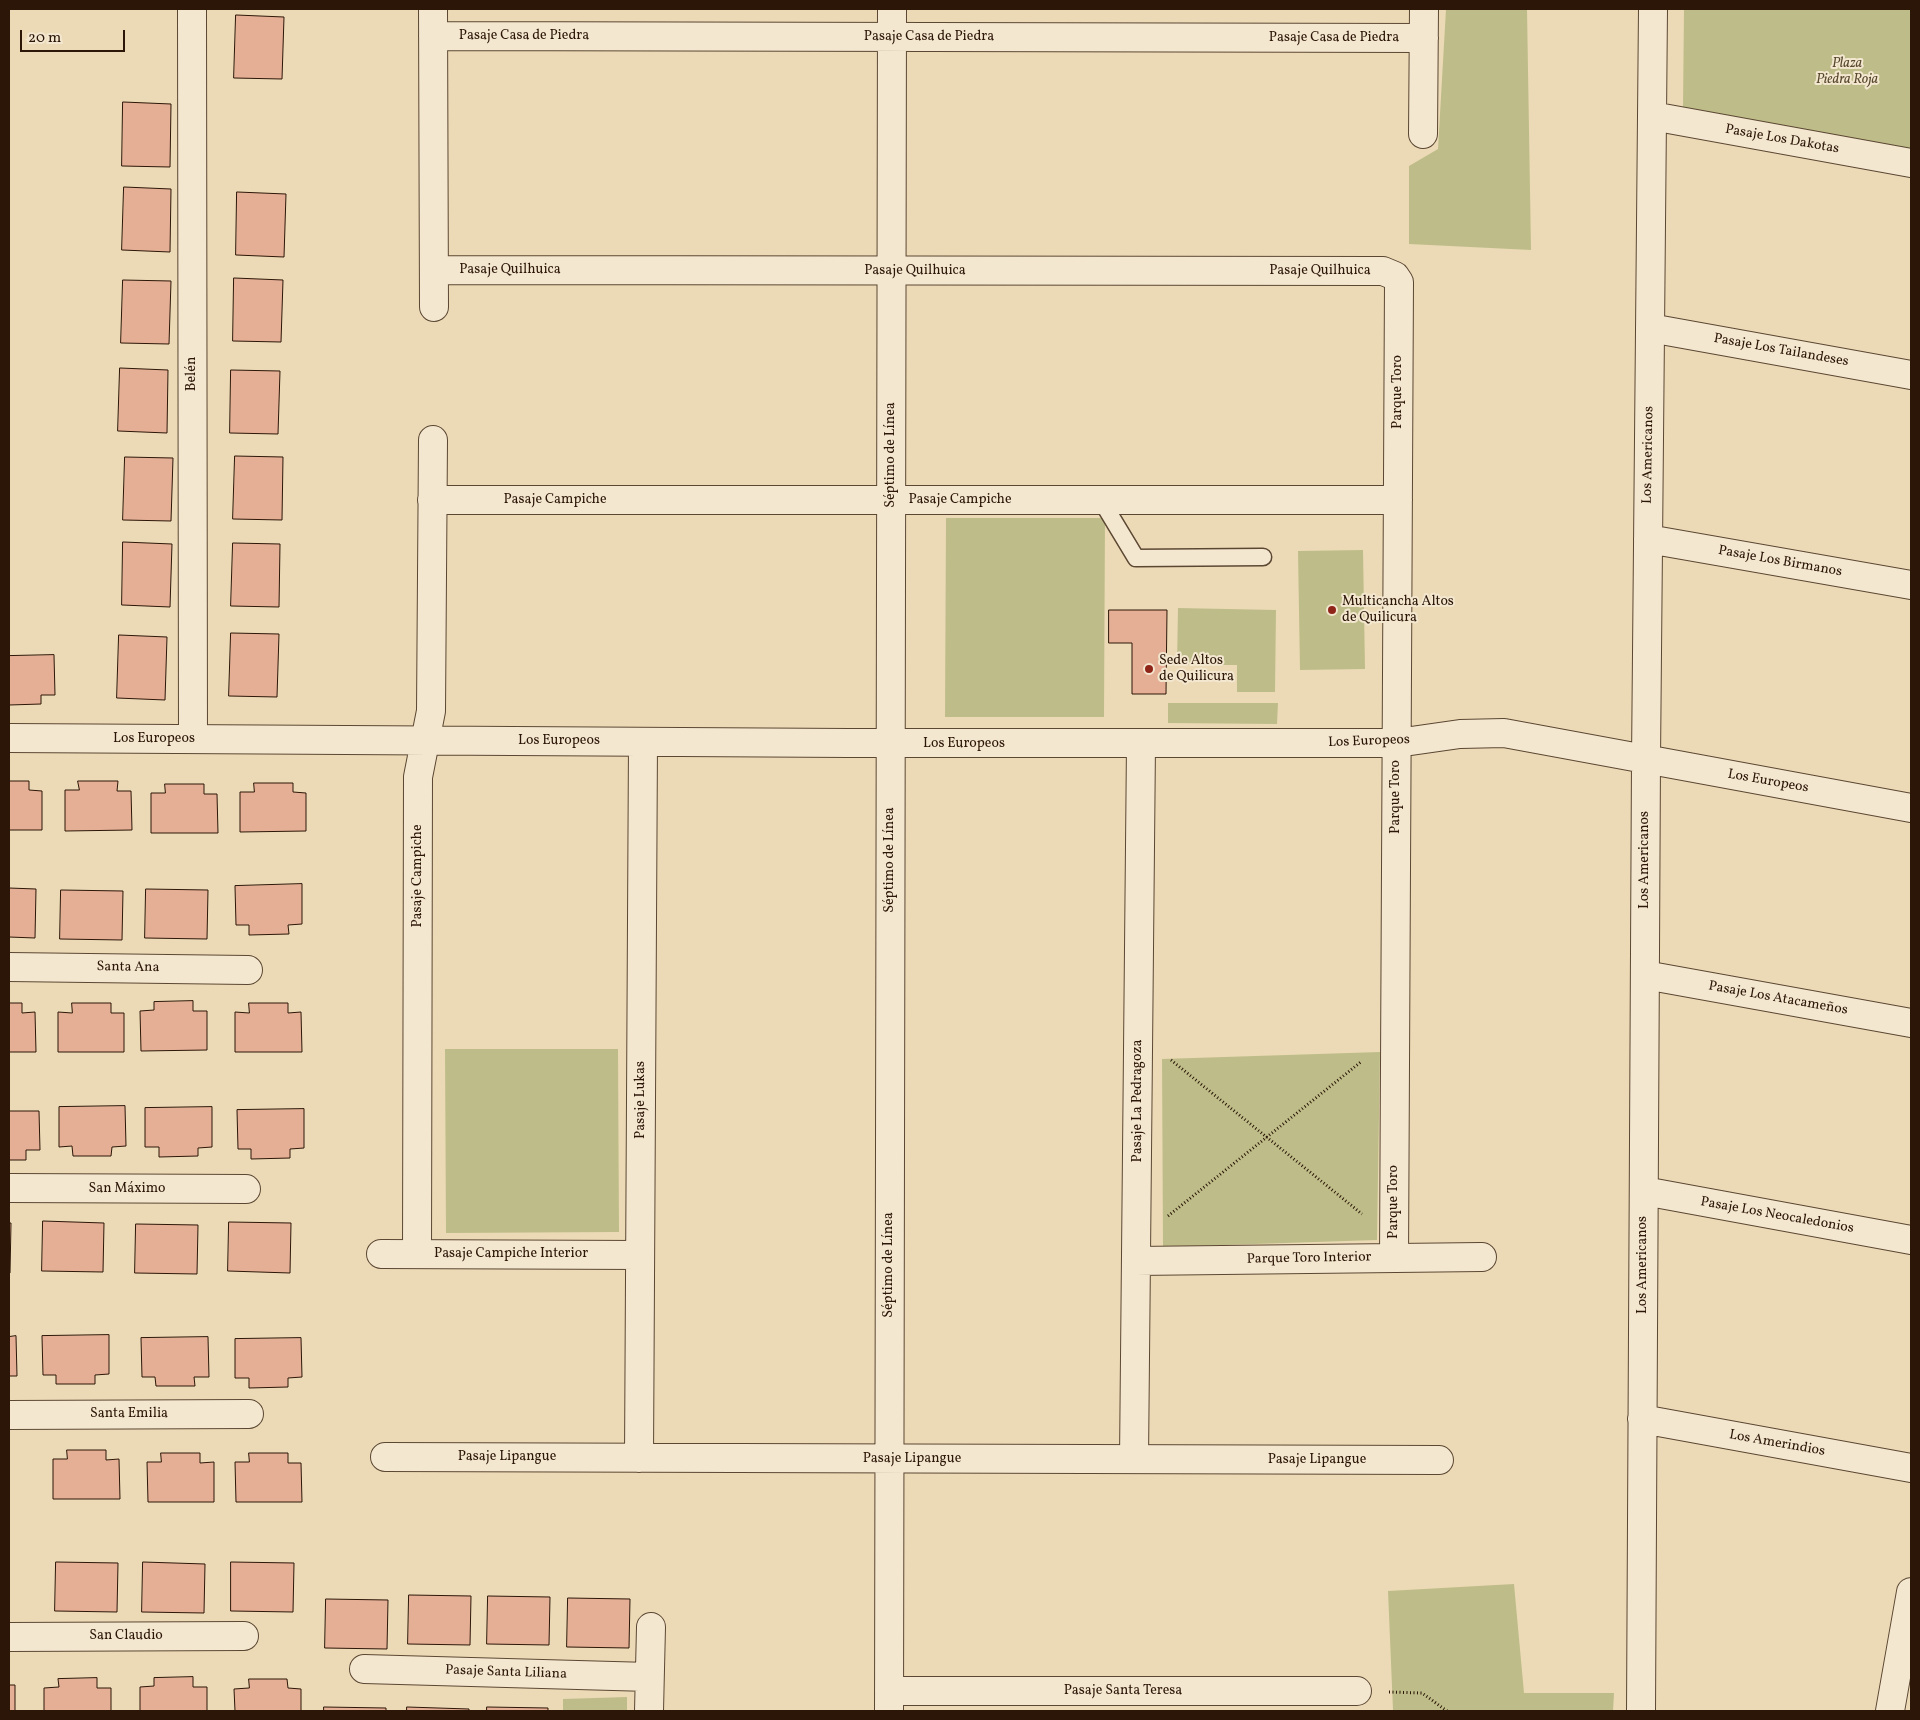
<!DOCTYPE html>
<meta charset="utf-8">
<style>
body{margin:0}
#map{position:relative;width:1920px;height:1720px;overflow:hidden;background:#ecdab6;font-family:Vollkorn,serif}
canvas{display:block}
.frame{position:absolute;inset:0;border:10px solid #2c1607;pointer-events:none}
.scale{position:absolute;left:20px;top:30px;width:105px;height:22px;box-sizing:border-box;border:2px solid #2c1607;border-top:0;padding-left:6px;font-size:15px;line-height:18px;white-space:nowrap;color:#2c1607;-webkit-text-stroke:4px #f3e7d0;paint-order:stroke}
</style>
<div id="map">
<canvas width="1920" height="1720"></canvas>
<div class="frame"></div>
<div class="scale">20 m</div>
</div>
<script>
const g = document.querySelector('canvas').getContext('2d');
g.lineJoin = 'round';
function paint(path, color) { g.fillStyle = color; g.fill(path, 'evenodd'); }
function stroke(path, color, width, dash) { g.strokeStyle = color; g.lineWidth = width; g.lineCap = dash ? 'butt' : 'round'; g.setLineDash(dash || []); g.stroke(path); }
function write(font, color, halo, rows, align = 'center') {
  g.font = font + ' Vollkorn,serif'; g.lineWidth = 4; g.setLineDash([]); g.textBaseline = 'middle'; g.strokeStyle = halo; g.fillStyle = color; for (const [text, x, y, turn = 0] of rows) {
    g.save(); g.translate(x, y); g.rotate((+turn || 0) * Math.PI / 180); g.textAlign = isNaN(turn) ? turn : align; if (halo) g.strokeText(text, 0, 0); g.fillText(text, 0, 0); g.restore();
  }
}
const green = new Path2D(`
 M1446 9H1527L1531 250 1409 244V166L1438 149Z
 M1684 9H1911V149L1683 107Z
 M946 518H1105L1104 717H945Z
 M1363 550 1365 669 1300 670 1298 551Z
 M1178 608 1276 610 1275 692H1237V665H1177Z
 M1168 703H1278L1277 724 1168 723Z
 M445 1049H618L619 1232 446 1233Z
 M1380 1052 1377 1240 1163 1247 1162 1059Z
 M1514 1584 1524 1693H1614L1613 1711 1393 1710 1388 1591Z
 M627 1697V1711H563V1699Z`);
const building = new Path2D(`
 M236 15 284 17 282 79 234 78Z
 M123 102 171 104 170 167 122 166Z
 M124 187 171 189 170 252 122 250Z
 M237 192 286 194 284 257 236 255Z
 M234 278 283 280 281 342 233 341Z
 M123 280 171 281 169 344 121 343Z
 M120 368 168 370 167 433 118 431Z
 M231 370 280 371 278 434 230 433Z
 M235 456 283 457 282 520 233 519Z
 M125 457 173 458 171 521 123 520Z
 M123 542 172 544 170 607 122 605Z
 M233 543 280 544 279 607 231 606Z
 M1109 610H1167L1166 694H1132V643H1109Z
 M231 633 279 634 277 697 229 696Z
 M119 635 167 637 165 700 117 698Z
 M54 655 55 695H41V704L9 705V656Z
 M9 781H29V790L42 791V830H9Z
 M78 781H118L117 791H131L132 830 65 831V790H79Z
 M254 783H293V792L306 793V831L240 832V792H254Z
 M165 784H204V794H217L218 833H151V793H165Z
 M302 884V924L288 925 289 934 249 935V925H236L235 886Z
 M9 888 36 889 35 938 9 937Z
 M146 889 208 890 207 939 145 938Z
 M61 890 123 891 122 940 60 939Z
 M193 1001V1011H207V1050L141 1051 140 1011 154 1010V1002Z
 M9 1003H22V1013L35 1012 36 1052H9Z
 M72 1003H111V1013H124V1052H58V1012L72 1013Z
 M249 1003H288V1013L301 1012 302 1052H235V1012L249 1013Z
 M125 1106 126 1146 112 1147 111 1156H73L72 1146 59 1147V1107Z
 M212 1107V1147L198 1148V1156L159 1157V1147H145V1108Z
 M304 1109V1148L290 1149V1158L251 1159V1149H238L237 1110Z
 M9 1111H39L40 1150H26V1160H9Z
 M43 1221 104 1223 103 1272 42 1271Z
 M229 1222 291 1223 290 1273 228 1271Z
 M9 1223H11L10 1273H9Z
 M136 1224 198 1225 197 1274 135 1273Z
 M109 1335V1374L95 1375V1384H56V1375H43L42 1336Z
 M16 1336 17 1376H9V1337Z
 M208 1337 209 1377H194L195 1386H156L155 1377H142L141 1338Z
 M301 1338 302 1377 288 1378V1387L249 1388V1378H235V1339Z
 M67 1450H106V1460L119 1459 120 1499H53V1459H67Z
 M161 1453H200V1463L214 1462V1502H148L147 1462H161Z
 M249 1453H288V1463H301L302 1502H236L235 1462H249Z
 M56 1562 118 1563 117 1612 55 1611Z
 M143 1562 205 1564 204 1613 142 1612Z
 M231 1562 294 1563 293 1612 231 1611Z
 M409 1595 471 1596 470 1645 408 1644Z
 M488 1596 550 1597 549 1645 487 1644Z
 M568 1598 630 1599 629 1648 567 1647Z
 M326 1599 388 1600 387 1649 325 1648Z
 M193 1677V1687H207V1711H140V1687L154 1686V1678Z
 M97 1678V1688H111V1711H44V1688L59 1687 58 1679Z
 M249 1679H287L288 1688 301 1689V1711H235L234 1689 249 1688Z
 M9 1685H15V1711H9Z
 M324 1707 386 1708V1711H324Z
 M407 1707 469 1709V1711H407Z
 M487 1707 548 1708V1711H487Z`);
const path = new Path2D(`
 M1171 1060 1362 1214
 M1168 1216 1362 1061
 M1389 1692 1422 1693 1447 1711`);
const lane = new Path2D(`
 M1101 500 1136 558 1263 557`);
const street = new Path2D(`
 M192 9 193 739
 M433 9 434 307
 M433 36 1424 38
 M1652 116 1911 163
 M1423 134 1424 9
 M434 270 1383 271 1395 276 1399 282 1394 1258
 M1650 328 1911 375
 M432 500H1398
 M1648 539 1911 585
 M9 738 849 743H1397L1460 734 1504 733 1911 808
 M9 967 248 970
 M1645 975 1911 1023
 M9 1188 246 1189
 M1644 1191 1911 1240
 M381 1254 640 1255
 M417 1254 418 777 431 711 433 440
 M1136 1261 1482 1257
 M9 1415 249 1414
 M1642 1419 1911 1468
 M385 1457 1439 1460
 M639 1458 643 742
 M1134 1459 1141 744
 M9 1637 244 1636
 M364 1669 649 1677
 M889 1691H1357
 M649 1711 651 1627
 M889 1711 892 9
 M1641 1711 1646 760 1653 9
 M1890 1711 1911 1592`);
const markers = [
 [1332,610,5,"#8f2418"],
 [1149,669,5,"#8f2418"]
];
const streetNames = [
 ["Pasaje Casa de Piedra",524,36],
 ["Pasaje Casa de Piedra",929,37],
 ["Pasaje Casa de Piedra",1334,38],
 ["Pasaje Los Dakotas",1782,140,10],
 ["Pasaje Quilhuica",510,270],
 ["Pasaje Quilhuica",915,271],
 ["Pasaje Quilhuica",1320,271],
 ["Pasaje Los Tailandeses",1781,351,10],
 ["Belén",192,374,-90],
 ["Parque Toro",1398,392,-90],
 ["Séptimo de Línea",891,455,-90],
 ["Los Americanos",1649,455,-89],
 ["Pasaje Campiche",555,500],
 ["Pasaje Campiche",960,500],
 ["Pasaje Los Birmanos",1780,562,10],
 ["Los Europeos",154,739],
 ["Los Europeos",559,741],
 ["Los Europeos",1369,742,-2],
 ["Los Europeos",964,744],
 ["Los Europeos",1768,782,10],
 ["Parque Toro",1396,797,-90],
 ["Séptimo de Línea",890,860,-90],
 ["Los Americanos",1645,860,-90],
 ["Pasaje Campiche",418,876,-90],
 ["Santa Ana",128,968,1],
 ["Pasaje Los Atacameños",1778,999,10],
 ["Pasaje Lukas",641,1100,-90],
 ["Pasaje La Pedragoza",1138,1101,-90],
 ["San Máximo",127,1189],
 ["Parque Toro",1394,1202,-90],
 ["Pasaje Los Neocaledonios",1777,1216,10],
 ["Pasaje Campiche Interior",511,1254],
 ["Parque Toro Interior",1309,1259,-1],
 ["Séptimo de Línea",889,1265,-90],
 ["Los Americanos",1643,1265,-90],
 ["Santa Emilia",129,1414],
 ["Los Amerindios",1777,1444,10],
 ["Pasaje Lipangue",507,1457],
 ["Pasaje Lipangue",912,1459],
 ["Pasaje Lipangue",1317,1460],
 ["San Claudio",126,1636],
 ["Pasaje Santa Liliana",506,1673,2],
 ["Pasaje Santa Teresa",1123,1691]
];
const parkNames = [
 ["Plaza",1847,64],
 ["Piedra Roja",1847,80]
];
const poiNames = [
 ["Multicancha Altos",1342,602],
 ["de Quilicura",1342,618],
 ["Sede Altos",1159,661],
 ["de Quilicura",1159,677]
];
paint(green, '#bebd89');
paint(building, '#e5af95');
stroke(building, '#2c1607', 1);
stroke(lane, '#5c4733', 19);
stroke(street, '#5c4733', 30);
stroke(path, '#2c1607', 3, [1, 2.5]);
stroke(lane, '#f3e7d0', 16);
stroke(street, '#f3e7d0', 28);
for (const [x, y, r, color] of markers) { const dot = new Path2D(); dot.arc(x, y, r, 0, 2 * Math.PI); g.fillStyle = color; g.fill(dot); stroke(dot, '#f3e7d0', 2); }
write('14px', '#2c1607', '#f3e7d0', streetNames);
write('italic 14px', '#58482e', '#f3e7d0', parkNames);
write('14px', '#2c1607', '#f3e7d0', poiNames, 'left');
</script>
